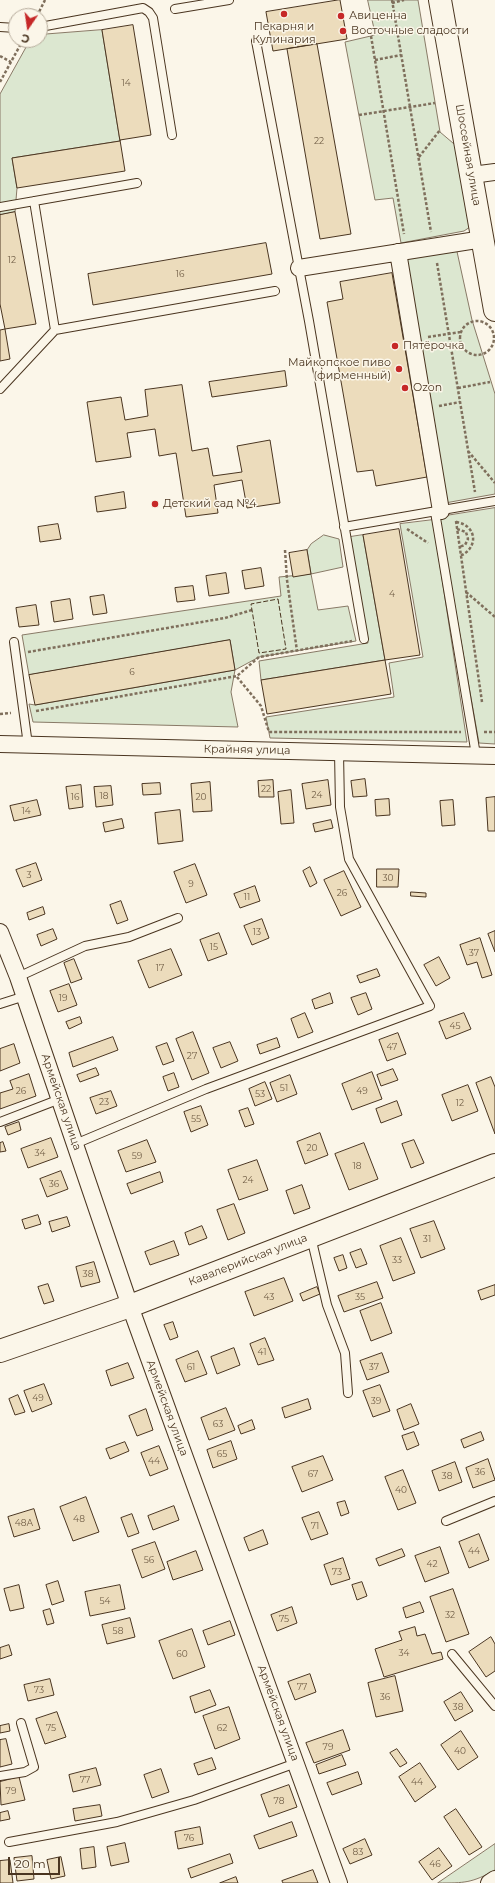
<!DOCTYPE html>
<meta charset="utf-8">
<style>
body{margin:0}
#map{position:relative;width:495px;height:1883px;overflow:hidden;background:#fbf6e9;font-family:Montserrat,sans-serif}
canvas{display:block}
.north{position:absolute;left:8px;top:8px;width:40px;height:40px;box-sizing:border-box;background:#fbf6e9;border:1px solid #b4a999;border-radius:50%;rotate:193deg;font-size:11px;font-weight:700;line-height:16px;text-align:center;color:#4a3520}
.north::after{content:'';display:block;margin:auto;width:14px;height:18px;background:#c62828;clip-path:polygon(50% 0,100% 100%,50% 72%,0 100%)}
.scale{position:absolute;left:8px;top:1857px;width:52px;height:18px;box-sizing:border-box;border:2px solid #4a3520;border-top:0;padding-left:5px;font-size:12px;line-height:14px;white-space:nowrap;color:#4a3520;-webkit-text-stroke:3px #fbf6e9;paint-order:stroke}
</style>
<div id="map">
<canvas width="495" height="1883"></canvas>
<div class="north">С</div>
<div class="scale">20 m</div>
</div>
<script>
const g = document.querySelector('canvas').getContext('2d');
g.lineJoin = 'round';
function paint(path, color) { g.fillStyle = color; g.fill(path, 'evenodd'); }
function stroke(path, color, width, dash) { g.strokeStyle = color; g.lineWidth = width; g.lineCap = dash ? 'butt' : 'round'; g.setLineDash(dash || []); g.stroke(path); }
function write(font, color, halo, rows, align = 'center') {
  g.font = font + ' Montserrat,sans-serif'; g.lineWidth = 3; g.setLineDash([]); g.textBaseline = 'middle'; g.strokeStyle = halo; g.fillStyle = color; for (const [text, x, y, turn = 0] of rows) {
    g.save(); g.translate(x, y); g.rotate((+turn || 0) * Math.PI / 180); g.textAlign = isNaN(turn) ? turn : align; if (halo) g.strokeText(text, 0, 0); g.fillText(text, 0, 0); g.restore();
  }
}
const green = new Path2D(`
 M368 0H418L440 132 460 149 470 227 464 231 401 243 393 198 375 200 345 42 375 35Z
 M102 30 120 141 12 158 17 188 15 212 0 215V94L30 40H40V36L47 34Z
 M456 247 472 320 495 394V494L445 503 405 255Z
 M495 508V744L479 743 439 517Z
 M433 520 467 742 270 738 266 717 394 697 389 663 423 657 400 524Z
 M324 535 339 539 343 567 311 574 318 610 348 606 356 641 259 657 235 670 231 692 238 727 33 722 29 704 35 705 235 670 230 640 29 675 22 635 281 596 279 577 311 574 307 550 311 544Z
 M363 535 385 660 261 680 259 661 368 643 350 537Z
 M495 1844V1870C472 1883 465 1883 438 1883Z`);
const building = new Path2D(`
 M340 0 347 39 273 51 266 12Z
 M133 25 151 135 120 140 125 171 17 188 12 158 120 141 102 30Z
 M317 44 351 234 320 239 287 49Z
 M15 212 36 324 5 329 10 359 0 361V330L5 329 0 304V215Z
 M266 243 272 274 93 305 88 274Z
 M392 273 427 477 376 486 373 470 357 472 327 302 343 299 340 282Z
 M285 371 287 386 212 397 209 382Z
 M182 385 192 451 208 448 213 476 242 472 237 446 270 440 280 503 247 508 242 480 214 485 218 513 186 517 176 453 159 456 155 429 127 433 131 457 96 462 87 402 121 397 125 420 148 416 145 390Z
 M124 492 126 508 97 512 95 497Z
 M58 524 61 539 40 542 38 527Z
 M399 529 420 655 385 660 391 694 267 714 261 680 385 660 363 535Z
 M307 550 311 574 293 577 289 553Z
 M261 568 264 586 245 589 242 571Z
 M226 573 229 593 209 596 206 576Z
 M193 586 195 600 177 602 175 588Z
 M104 595 107 613 93 615 90 597Z
 M70 599 73 619 54 622 51 602Z
 M36 605 39 625 19 627 16 608Z
 M230 640 235 670 35 705 29 675Z
 M365 779 367 796 353 797 351 781Z
 M273 780 274 797H259L258 781Z
 M328 780 331 805 306 809 302 784Z
 M210 782 212 811 193 812 191 784Z
 M160 783 161 794 143 795 142 784Z
 M81 785 83 807 69 809 66 787Z
 M111 786 113 805 96 807 94 787Z
 M291 790 294 823 281 824 278 792Z
 M495 797V831H488L486 798Z
 M389 799 390 815 376 816 375 800Z
 M37 800 41 815 14 821 10 806Z
 M453 800 455 825 442 826 440 801Z
 M180 810 183 841 158 844 155 813Z
 M122 819 124 828 105 832 103 823Z
 M331 820 333 828 315 832 313 824Z
 M36 863 42 880 23 887 16 870Z
 M195 864 207 895 186 903 174 872Z
 M310 867 317 883 310 887 303 871Z
 M377 869H399L398 887H377Z
 M344 871 361 907 341 916 324 880Z
 M255 886 260 901 240 908 234 894Z
 M411 892 426 893V897L411 896Z
 M121 901 128 920 117 924 110 905Z
 M43 907 45 914 29 920 27 913Z
 M262 919 269 938 252 945 244 926Z
 M53 929 57 939 41 946 37 935Z
 M495 931V952L488 934Z
 M219 933 227 954 208 961 200 940Z
 M480 938 492 975 482 978 477 962 467 965 460 945Z
 M171 949 182 975 149 988 138 961Z
 M439 957 450 978 436 986 424 965Z
 M74 959 82 979 71 983 64 963Z
 M377 969 380 976 360 983 357 976Z
 M69 984 77 1005 58 1012 50 991Z
 M330 993 333 1003 315 1009 312 1000Z
 M366 993 372 1009 358 1015 351 998Z
 M305 1013 313 1032 298 1038 291 1019Z
 M464 1013 471 1029 446 1039 439 1022Z
 M80 1017 82 1023 69 1029 66 1022Z
 M193 1032 209 1073 192 1080 176 1039Z
 M398 1033 406 1054 387 1061 379 1040Z
 M113 1037 118 1050 73 1067 69 1053Z
 M277 1038 280 1047 260 1054 257 1045Z
 M230 1042 238 1061 221 1068 213 1048Z
 M167 1043 174 1061 163 1065 156 1047Z
 M14 1044 20 1063 0 1071V1049Z
 M96 1068 99 1075 80 1082 77 1075Z
 M393 1069 398 1080 381 1086 377 1075Z
 M372 1072 382 1099 352 1110 342 1084Z
 M174 1073 179 1087 168 1091 163 1077Z
 M29 1074 36 1096 0 1109V1093L13 1089 10 1081Z
 M290 1075 297 1094 277 1102 270 1083Z
 M491 1077 495 1087V1134L476 1083Z
 M265 1082 272 1099 255 1106 249 1089Z
 M468 1085 478 1111 452 1121 442 1095Z
 M111 1091 117 1106 96 1114 90 1098Z
 M397 1101 402 1115 381 1123 376 1109Z
 M201 1106 208 1125 191 1132 184 1112Z
 M248 1108 254 1124 245 1127 239 1111Z
 M19 1122 21 1130 8 1135 5 1127Z
 M320 1133 328 1155 305 1164 297 1142Z
 M51 1138 58 1157 28 1168 21 1149Z
 M147 1140 156 1162 126 1172 118 1151Z
 M414 1140 424 1163 411 1168 402 1144Z
 M3 1142 6 1151 0 1152V1143Z
 M364 1143 378 1179 349 1190 335 1154Z
 M257 1160 268 1190 239 1200 228 1170Z
 M61 1171 68 1189 47 1197 40 1179Z
 M160 1172 163 1182 131 1194 127 1184Z
 M302 1185 310 1208 294 1214 286 1191Z
 M234 1204 245 1233 228 1240 217 1210Z
 M38 1215 41 1224 25 1229 22 1220Z
 M67 1217 70 1226 52 1232 49 1222Z
 M434 1221 445 1249 421 1258 410 1229Z
 M202 1226 207 1238 189 1245 185 1233Z
 M401 1238 415 1273 393 1281 380 1246Z
 M174 1241 179 1255 150 1265 145 1252Z
 M361 1249 367 1264 356 1268 350 1253Z
 M343 1255 347 1268 339 1271 334 1258Z
 M94 1262 100 1282 81 1287 76 1267Z
 M284 1278 293 1301 254 1316 245 1292Z
 M377 1282 383 1298 344 1312 338 1296Z
 M48 1284 54 1301 44 1304 38 1287Z
 M495 1285V1295L481 1300 478 1291Z
 M317 1287 320 1294 303 1301 300 1294Z
 M381 1303 392 1333 371 1341 360 1311Z
 M173 1322 178 1337 170 1340 164 1325Z
 M265 1338 274 1360 258 1365 250 1344Z
 M234 1348 240 1365 217 1374 211 1357Z
 M198 1351 207 1374 185 1382 176 1360Z
 M382 1353 389 1372 367 1380 360 1361Z
 M128 1363 134 1378 111 1386 106 1371Z
 M44 1384 52 1404 32 1412 24 1391Z
 M380 1385 390 1411 373 1417 363 1391Z
 M18 1395 25 1412 15 1415 9 1399Z
 M308 1399 311 1409 285 1418 282 1408Z
 M411 1404 419 1424 404 1430 397 1410Z
 M226 1408 235 1430 209 1440 201 1418Z
 M146 1409 153 1430 137 1436 129 1416Z
 M252 1420 255 1429 241 1434 238 1426Z
 M414 1432 419 1445 407 1450 402 1436Z
 M481 1432 484 1440 464 1448 461 1440Z
 M231 1441 237 1459 213 1468 207 1450Z
 M125 1442 129 1451 110 1459 106 1449Z
 M159 1446 168 1469 150 1476 141 1453Z
 M323 1456 333 1480 302 1492 292 1467Z
 M488 1459 495 1480 473 1488 466 1468Z
 M455 1462 462 1482 439 1491 432 1471Z
 M403 1470 416 1503 398 1510 385 1477Z
 M86 1497 99 1532 73 1541 60 1507Z
 M345 1501 349 1513 341 1516 337 1503Z
 M174 1506 179 1520 153 1530 148 1516Z
 M34 1509 40 1529 14 1537 8 1517Z
 M319 1512 328 1534 311 1540 302 1518Z
 M132 1514 139 1533 128 1537 121 1518Z
 M263 1530 268 1544 249 1551 244 1538Z
 M479 1534 489 1560 469 1568 459 1542Z
 M155 1542 165 1569 142 1578 132 1550Z
 M440 1547 449 1573 425 1582 415 1556Z
 M402 1549 405 1556 379 1566 376 1559Z
 M196 1551 203 1570 173 1580 167 1562Z
 M343 1558 350 1579 331 1585 324 1565Z
 M58 1581 64 1601 52 1605 46 1585Z
 M362 1582 367 1596 357 1600 352 1585Z
 M19 1585 24 1608 10 1611 4 1589Z
 M120 1585 125 1609 90 1616 85 1592Z
 M453 1589 469 1634 446 1642 430 1597Z
 M420 1602 424 1612 406 1618 403 1608Z
 M292 1607 297 1623 277 1631 271 1615Z
 M50 1609 54 1623 47 1625 43 1611Z
 M130 1618 135 1637 107 1644 102 1625Z
 M230 1621 235 1635 208 1645 203 1631Z
 M415 1627 417 1636 425 1634 432 1654 441 1652 443 1659 384 1677 375 1649 402 1640 399 1632Z
 M192 1629 205 1667 173 1679 159 1641Z
 M491 1637 495 1644V1671L486 1677 469 1652Z
 M9 1645 12 1655 0 1659V1648Z
 M310 1674 316 1692 295 1700 288 1682Z
 M395 1676 403 1711 376 1717 368 1683Z
 M50 1679 54 1695 28 1701 24 1685Z
 M210 1690 216 1705 195 1713 190 1697Z
 M461 1692 473 1711 455 1721 444 1702Z
 M229 1707 240 1739 215 1749 203 1716Z
 M57 1712 66 1737 45 1744 36 1719Z
 M9 1724 10 1731 0 1733V1726Z
 M343 1730 350 1750 314 1763 306 1743Z
 M461 1731 478 1757 458 1770 441 1745Z
 M6 1739 12 1764 0 1767V1740Z
 M397 1749 407 1763 400 1767 390 1753Z
 M342 1755 346 1765 319 1774 316 1765Z
 M212 1758 216 1769 198 1775 194 1764Z
 M420 1763 436 1787 415 1802 399 1777Z
 M96 1768 101 1785 73 1792 69 1775Z
 M161 1769 169 1792 152 1798 144 1775Z
 M358 1772 362 1784 332 1795 327 1783Z
 M19 1777 25 1800 1 1805 0 1782Z
 M289 1785 297 1807 269 1817 261 1795Z
 M100 1805 102 1816 75 1821 73 1809Z
 M456 1809 482 1847 469 1855 444 1817Z
 M8 1811 10 1819 0 1821V1813Z
 M292 1822 297 1836 259 1849 254 1836Z
 M200 1827 203 1844 178 1849 175 1832Z
 M365 1839 372 1855 350 1864 343 1849Z
 M125 1843 129 1862 111 1866 107 1847Z
 M94 1847 96 1867 82 1869 80 1849Z
 M439 1848 452 1866 432 1880 419 1862Z
 M230 1854 233 1863 191 1878 188 1869Z
 M32 1856 34 1879 17 1881 14 1858Z
 M61 1857 65 1876 51 1879 47 1860Z
 M10 1860 13 1883H0V1861Z
 M313 1870 318 1883H283L282 1881Z
 M236 1877 238 1883H220Z`);
const path = new Path2D(`
 M392 0 431 232
 M392 3 404 0
 M37 16 45 0
 M371 36 404 234
 M0 56 11 62
 M375 60 401 55
 M0 82 23 40
 M359 115 435 103
 M419 157 440 130
 M437 263 475 492
 M460 338a17 17 0 1 1 34 0a17 17 0 1 1-34 0Z
 M428 337 461 332
 M458 388 490 382
 M439 406 460 402
 M468 451 495 483
 M456 521 482 702
 M456 522C477 525 479 548 460 556
 M407 529 428 543
 M457 529 466 532 468 539 465 545 459 547
 M285 550 287 580 297 651
 M466 592 495 617
 M28 652 225 618 252 610
 M237 677 261 706 269 732H461
 M36 711 237 676 259 657 352 641
 M0 714 11 713
 M484 732H495`);
const lane = new Path2D(`
 M175 9 229 0
 M0 27 16 28
 M40 27 143 8 149 12 153 18 172 135
 M256 41 309 321 364 639
 M0 207 137 183
 M55 330 275 291
 M0 389 55 330 34 201
 M435 512 476 755
 M344 527 495 501
 M14 642 28 745
 M18 977 85 946 129 937 178 918
 M0 1004 25 996
 M0 1122 60 1099
 M75 1144 206 1089 430 1006 349 859 340 807 339 752
 M311 1237 327 1305 345 1353 348 1393
 M446 1521 495 1501
 M452 1654 495 1706
 M0 1776 25 1772 34 1767 21 1723
 M9 1842 117 1822 194 1800 296 1763`);
const street = new Path2D(`
 M472 175 495 172
 M398 252 441 511
 M299 268 483 239
 M0 744 495 756
 M0 932 18 977 130 1306 339 1883
 M489 1883 495 1879`);
const secondary = new Path2D(`
 M440 0 495 310
 M0 1351 130 1306 495 1165`);
const fence = new Path2D(`
 M278 599 286 649 259 653 251 604Z`);
const markers = [
 [284,14,4,"#c62828"],
 [341,16,4,"#c62828"],
 [343,31,4,"#c62828"],
 [395,346,4,"#c62828"],
 [399,369,4,"#c62828"],
 [405,388,4,"#c62828"],
 [155,504,4,"#c62828"]
];
const numberNames = [
 ["14",126,83],
 ["22",319,141],
 ["12",12,260],
 ["16",180,274],
 ["4",392,594],
 ["6",132,672],
 ["22",266,789],
 ["24",317,795],
 ["18",104,796],
 ["16",75,797],
 ["20",201,797],
 ["14",26,811],
 ["3",29,875],
 ["30",388,878],
 ["9",191,884],
 ["26",342,893],
 ["11",247,897],
 ["13",257,932],
 ["15",214,947],
 ["37",474,953],
 ["17",160,968],
 ["19",63,998],
 ["45",455,1026],
 ["47",392,1047],
 ["27",192,1056],
 ["51",284,1088],
 ["26",21,1091],
 ["49",362,1091],
 ["53",260,1094],
 ["23",104,1102],
 ["12",460,1103],
 ["55",196,1119],
 ["20",312,1148],
 ["34",40,1153],
 ["59",137,1156],
 ["18",357,1166],
 ["24",248,1180],
 ["36",54,1184],
 ["31",427,1239],
 ["33",397,1260],
 ["38",88,1274],
 ["43",269,1297],
 ["35",360,1297],
 ["41",262,1352],
 ["61",191,1367],
 ["37",374,1367],
 ["49",38,1398],
 ["39",376,1401],
 ["63",218,1424],
 ["65",222,1454],
 ["44",154,1461],
 ["36",480,1472],
 ["67",313,1474],
 ["38",447,1476],
 ["40",401,1490],
 ["48",79,1519],
 ["48А",24,1523],
 ["71",315,1526],
 ["44",474,1551],
 ["56",149,1560],
 ["42",432,1564],
 ["73",337,1572],
 ["54",105,1601],
 ["32",450,1615],
 ["75",284,1619],
 ["58",118,1631],
 ["34",404,1653],
 ["60",182,1654],
 ["77",302,1687],
 ["73",39,1690],
 ["36",385,1697],
 ["38",458,1707],
 ["75",51,1728],
 ["62",222,1728],
 ["79",328,1747],
 ["40",460,1751],
 ["77",85,1780],
 ["44",417,1782],
 ["79",11,1791],
 ["78",279,1801],
 ["76",189,1838],
 ["83",358,1852],
 ["46",435,1864]
];
const poiNames = [
 ["Авиценна",349,16],
 ["Пекарня и",284,27,"center"],
 ["Кулинария",284,40,"center"],
 ["Восточные сладости",351,31],
 ["Пятёрочка",403,346],
 ["Майкопское пиво",391,363,"right"],
 ["(фирменный)",391,376,"right"],
 ["Ozon",413,388],
 ["Детский сад №4",163,504]
];
const streetNames = [
 ["Шоссейная улица",468,155,80],
 ["Крайняя улица",247,750,1],
 ["Армейская улица",61,1102,71],
 ["Кавалерийская улица",248,1260,-21],
 ["Армейская улица",167,1408,70],
 ["Армейская улица",278,1713,70]
];
paint(green, '#dce7d0');
stroke(green, '#887966', 1);
paint(building, '#ecdcbc');
stroke(building, '#4a3520', 1);
stroke(lane, '#4a3520', 10);
stroke(street, '#4a3520', 18);
stroke(secondary, '#4a3520', 24);
stroke(path, '#7f6f5c', 2.5, [3, 2]);
stroke(lane, '#fbf6e9', 8);
stroke(street, '#fbf6e9', 16);
stroke(secondary, '#fbf6e9', 22);
stroke(fence, '#4a3520', 1, [5, 2]);
for (const [x, y, r, color] of markers) { const dot = new Path2D(); dot.arc(x, y, r, 0, 2 * Math.PI); g.fillStyle = color; g.fill(dot); stroke(dot, '#fbf6e9', 1.5); }
write('9px', '#725f47', null, numberNames);
write('11px', '#4a3520', '#fbf6e9', poiNames, 'left');
write('11px', '#4a3520', '#fbf6e9', streetNames);
</script>
